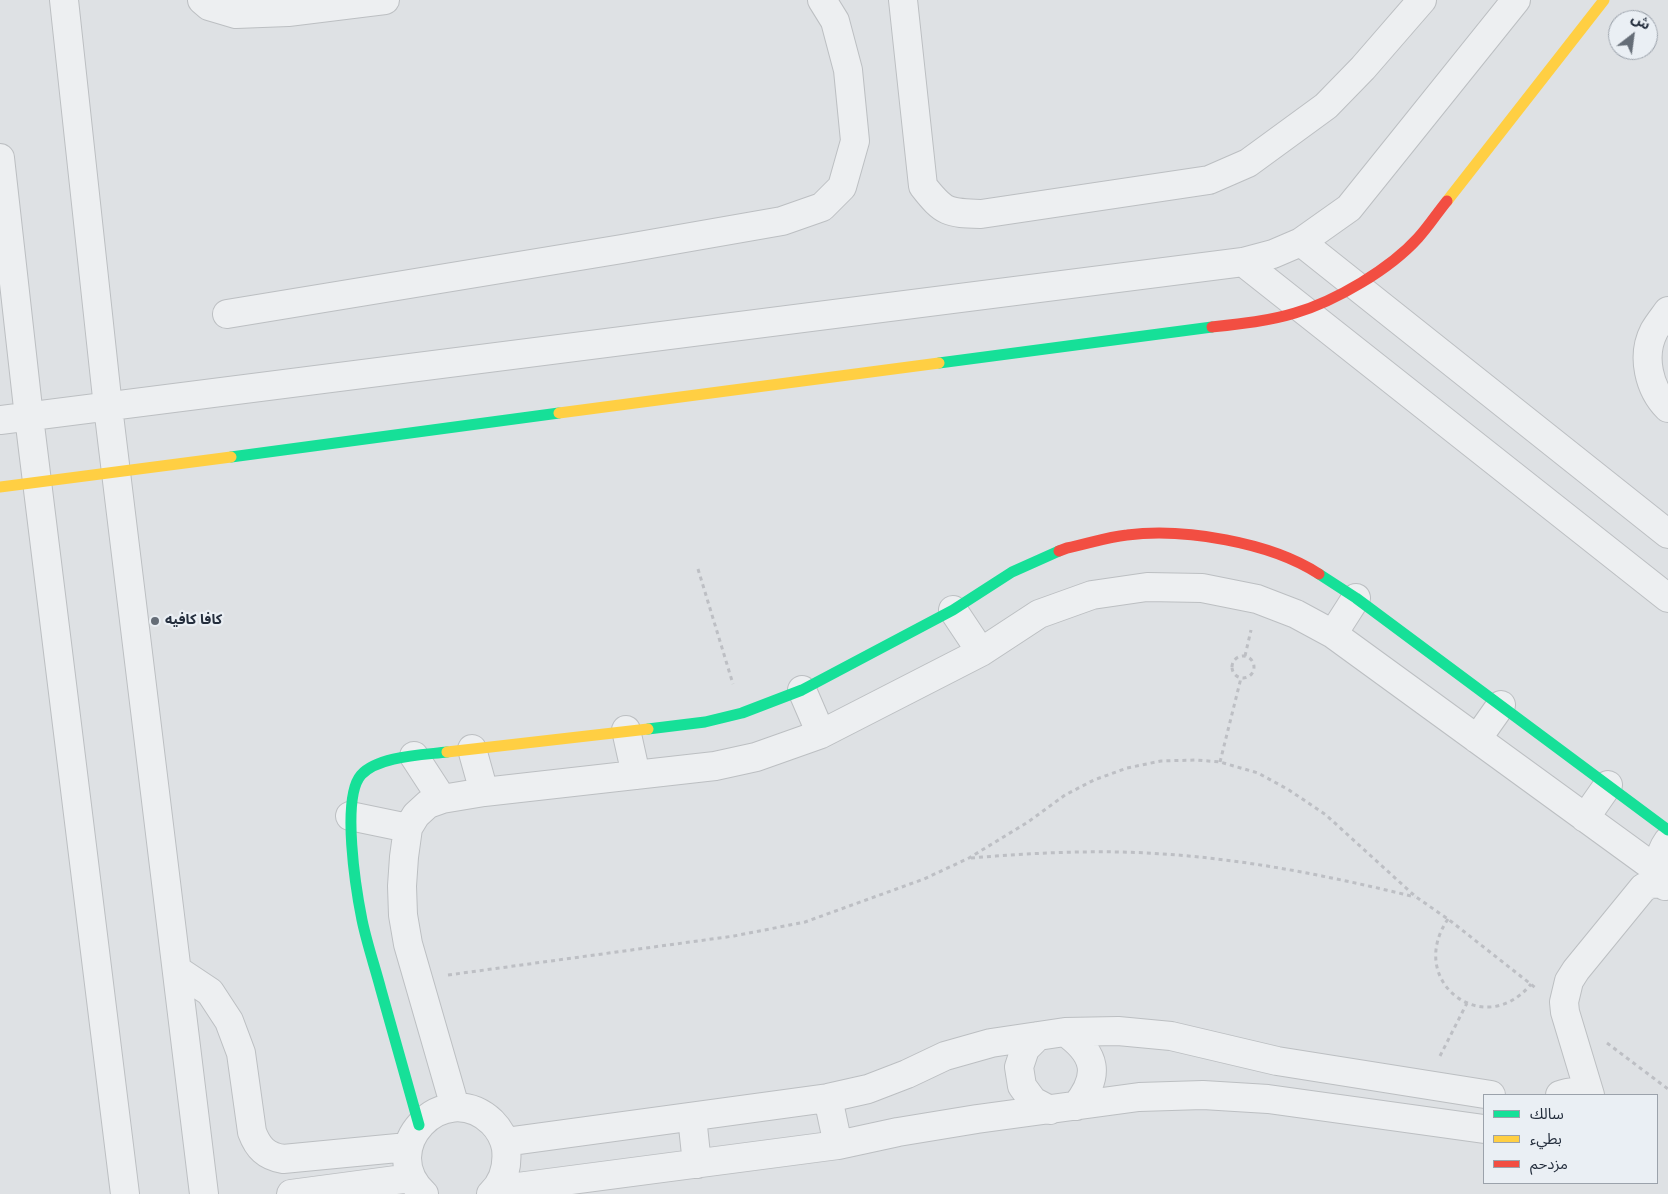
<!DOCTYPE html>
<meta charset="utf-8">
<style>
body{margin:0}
#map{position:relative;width:1668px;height:1194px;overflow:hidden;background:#dee1e4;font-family:Overpass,"Noto Sans Arabic",sans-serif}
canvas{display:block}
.legend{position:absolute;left:1483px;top:1094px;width:175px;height:90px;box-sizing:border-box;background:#eaeff4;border:1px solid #9ba2ab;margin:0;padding:6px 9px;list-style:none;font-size:15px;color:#242e3d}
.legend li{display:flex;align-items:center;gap:10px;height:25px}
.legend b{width:25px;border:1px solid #9ba2ab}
.north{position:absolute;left:1608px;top:10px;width:50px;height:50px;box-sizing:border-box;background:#eaeff4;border:1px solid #9ba2ab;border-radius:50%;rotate:30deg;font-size:14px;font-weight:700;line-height:20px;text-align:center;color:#242e3d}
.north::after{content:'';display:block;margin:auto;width:18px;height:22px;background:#656d77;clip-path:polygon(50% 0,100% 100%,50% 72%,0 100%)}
</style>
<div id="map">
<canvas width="1668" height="1194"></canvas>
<ul class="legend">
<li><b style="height:6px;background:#16e098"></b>سالك</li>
<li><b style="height:6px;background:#ffcf43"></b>بطيء</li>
<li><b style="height:6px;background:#f24e42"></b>مزدحم</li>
</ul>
<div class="north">ش</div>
</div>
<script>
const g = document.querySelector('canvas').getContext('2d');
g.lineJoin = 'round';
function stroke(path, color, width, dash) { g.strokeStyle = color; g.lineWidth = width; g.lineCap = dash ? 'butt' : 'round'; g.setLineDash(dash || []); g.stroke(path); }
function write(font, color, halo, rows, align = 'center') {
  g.font = font + ' Overpass,"Noto Sans Arabic",sans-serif'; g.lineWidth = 4.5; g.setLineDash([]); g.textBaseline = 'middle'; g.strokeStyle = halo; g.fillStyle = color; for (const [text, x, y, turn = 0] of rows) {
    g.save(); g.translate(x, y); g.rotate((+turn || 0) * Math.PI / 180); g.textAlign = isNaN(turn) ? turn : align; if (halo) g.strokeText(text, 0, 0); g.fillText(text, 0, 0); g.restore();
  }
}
const path = new Path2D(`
 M698 569 733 684
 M1245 656 1251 630
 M1232 667a11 11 0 1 1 22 0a11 11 0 1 1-22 0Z
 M1220 762 1241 678
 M971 858C1020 854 1069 851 1119 852 1220 854 1318 873 1415 897
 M1448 919C1405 982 1485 1041 1531 984
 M448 975 734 936 805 922 924 879 969 858 1028 822 1065 795 1094 780 1127 768 1161 761 1196 760 1220 762 1258 773 1289 790 1326 815 1416 897 1448 919 1537 989
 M1607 1043 1668 1089
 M1440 1056 1467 1003`);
const street = new Path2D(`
 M64 0 108 407 204 1194
 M202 0 209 6 236 14 288 12 385 0
 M903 0 923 186C944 213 948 213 981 214L1209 180 1248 163 1326 106 1363 68 1422 0
 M0 158 29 417 125 1194
 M1301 242 1668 534
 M1243 262 1668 598
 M1668 311C1663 318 1658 324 1654 331 1641 356 1649 389 1668 408
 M227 314 622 249 782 221 822 207 842 187 855 141 848 70 835 21 822 0
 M0 420 1243 262 1273 254 1301 242 1349 208 1516 0
 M953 610 981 652
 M1333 634 1356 598
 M802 690 821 734
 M626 730 636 775
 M1477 739 1501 705
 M472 749 484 792
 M414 756 442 799
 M350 816 408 828
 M1585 818 1608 785
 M1665 886C1657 871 1658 855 1668 841
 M177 970 210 992 229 1021 241 1053 252 1132C258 1148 266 1156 283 1159L408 1147
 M1065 1032C1096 1054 1101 1075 1076 1106
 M1038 1036 1025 1049 1019 1067 1022 1086 1033 1101 1050 1110
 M1560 1095C1570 1091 1578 1091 1588 1095
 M1590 1095 1565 1012 1564 1002 1569 981 1576 970 1643 888 1650 884 1664 883
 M828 1098 838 1145
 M455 1107 408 944 403 915 402 886 404 857 408 828 416 815 428 804 442 799 484 792 715 766 756 757 821 734 981 652 1039 614 1092 595 1147 587 1202 588 1257 599 1296 614 1333 634 1660 872
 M692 1117 697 1164
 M505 1142 828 1098 868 1089 907 1074 945 1056 991 1043 1065 1032 1118 1031 1171 1036 1277 1061 1491 1095
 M495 1190 838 1145 898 1132 977 1119 1139 1097 1203 1095 1268 1099 1484 1129
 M291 1194 411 1178
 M424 1194C375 1149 443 1076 492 1122 499 1129 504 1138 506 1148 508 1166 504 1182 491 1194`);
const fast = new Path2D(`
 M939 363 1212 327
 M231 457 559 413
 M1319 574 1356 598 1668 830
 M648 729 705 722 742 713 802 690 953 610 1012 572 1059 551
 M419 1125C406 1080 394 1035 381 990 375 967 367 944 362 920 356 890 341 798 361 775 378 756 423 755 447 752`);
const slow = new Path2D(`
 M1447 201 1604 0
 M559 413 939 363
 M0 487 231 457
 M447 752 648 729`);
const jam = new Path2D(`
 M1212 327C1240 324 1269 321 1295 313 1336 301 1390 269 1418 238 1429 226 1437 213 1447 201
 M1059 551 1067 548C1087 544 1107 537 1127 535 1184 528 1270 542 1319 574`);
const markers = [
 [155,621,5,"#656d77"]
];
const poiNames = [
 ["كافا كافيه",165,621]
];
stroke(street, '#bcbfc2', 30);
stroke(path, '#bdbfc4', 3, [4, 4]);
stroke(street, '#edeff1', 28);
stroke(fast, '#16e098', 11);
stroke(slow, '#ffcf43', 11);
stroke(jam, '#f24e42', 11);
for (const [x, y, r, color] of markers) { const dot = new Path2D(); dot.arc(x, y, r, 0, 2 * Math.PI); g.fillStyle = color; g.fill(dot); stroke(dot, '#eaeff4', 2); }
write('bold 14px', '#242e3d', '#eaeff4', poiNames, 'left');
</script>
